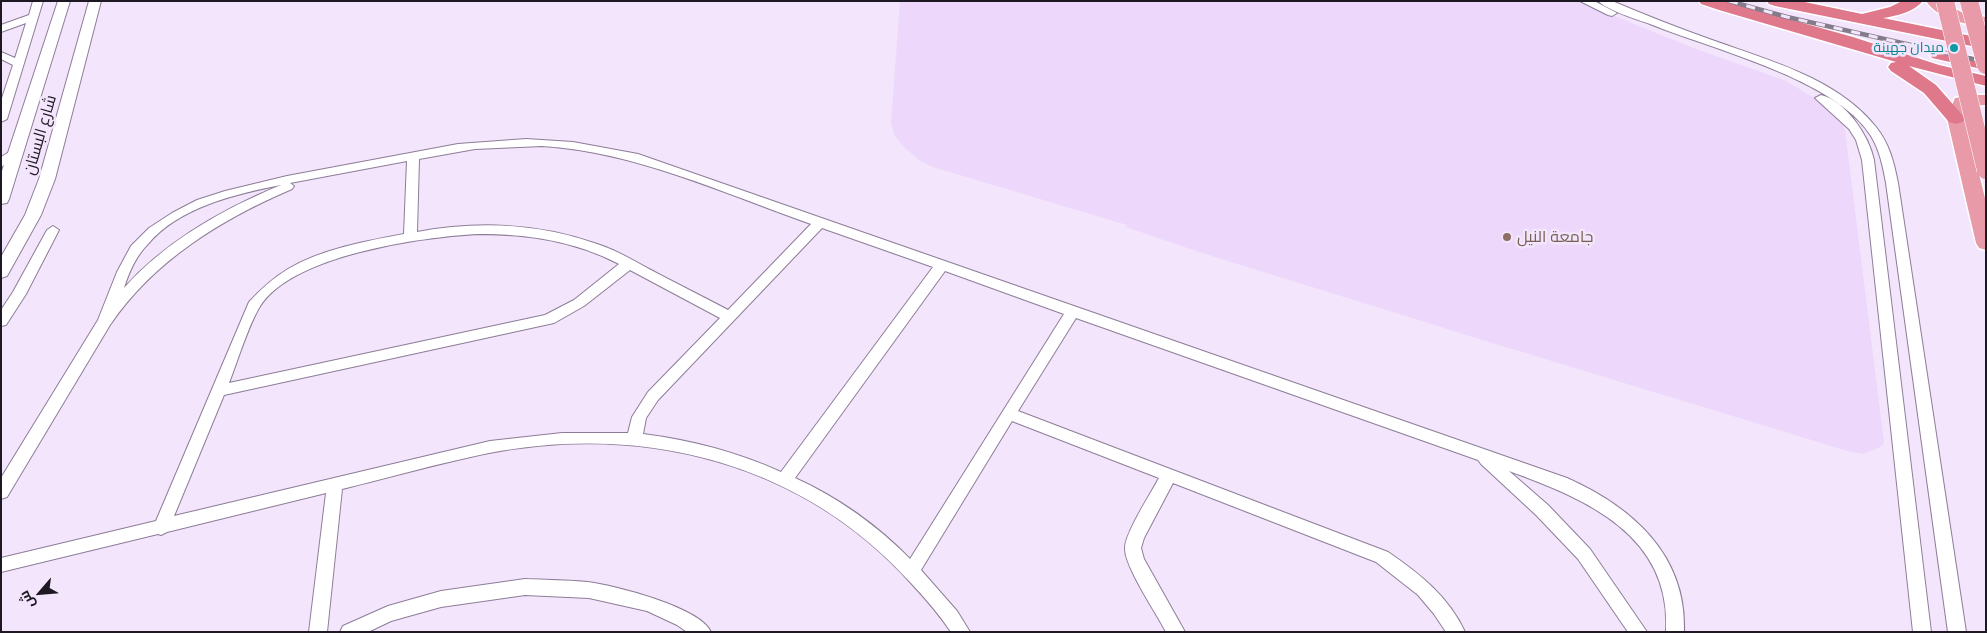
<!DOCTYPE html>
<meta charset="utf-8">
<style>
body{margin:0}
#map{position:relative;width:1987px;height:633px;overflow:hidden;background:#f3e5fc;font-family:"Public Sans",Cairo,sans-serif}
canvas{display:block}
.frame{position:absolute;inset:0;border:2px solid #1e1822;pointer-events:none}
.north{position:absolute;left:15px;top:568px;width:50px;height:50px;-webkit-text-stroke:4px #f3e5fc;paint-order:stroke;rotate:243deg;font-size:14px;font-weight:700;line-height:20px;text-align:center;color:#1e1822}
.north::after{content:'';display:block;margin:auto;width:18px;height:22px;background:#1e1822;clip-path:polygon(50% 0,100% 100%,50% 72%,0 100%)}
</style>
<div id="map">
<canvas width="1987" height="633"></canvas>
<div class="frame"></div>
<div class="north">ش</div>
</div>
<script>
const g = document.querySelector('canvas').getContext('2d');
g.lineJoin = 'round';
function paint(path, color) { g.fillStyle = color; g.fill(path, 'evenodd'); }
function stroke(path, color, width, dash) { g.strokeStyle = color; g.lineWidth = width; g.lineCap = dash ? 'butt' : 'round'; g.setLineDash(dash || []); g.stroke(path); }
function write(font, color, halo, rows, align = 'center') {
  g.font = font + ' "Public Sans",Cairo,sans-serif'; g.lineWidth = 5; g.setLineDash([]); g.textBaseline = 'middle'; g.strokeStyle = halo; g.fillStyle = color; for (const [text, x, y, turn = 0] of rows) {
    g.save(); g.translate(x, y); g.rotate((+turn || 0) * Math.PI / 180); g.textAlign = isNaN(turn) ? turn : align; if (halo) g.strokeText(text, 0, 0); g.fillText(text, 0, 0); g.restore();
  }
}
const built = new Path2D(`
 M900 1H1578L1688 46 1786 81 1823 103 1841 119 1845 130 1884 442 1882 446 1864 454 1851 452 1486 341 1196 251 1126 227 1127 225 933 167 919 160 901 144 894 134 891 123Z`);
const minor = new Path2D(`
 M33 1H43L7 119 1 122V101L13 65 1 59V52L15 58 26 23 1 32V25L29 15Z
 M1580 1H1594L1617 13 1612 16 1608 15Z
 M1598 1H1612C1645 15 1678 28 1712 40 1768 60 1837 78 1876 127 1889 143 1894 162 1898 183L1966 632H1948L1886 183C1883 167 1880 151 1871 136 1836 79 1711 49 1650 24 1636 19 1609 11 1598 1Z
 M1821 95C1846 101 1869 136 1874 160L1931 632H1913L1862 160 1856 140 1849 129 1815 98Z
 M526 139 573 142 638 154 1567 478C1632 507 1687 555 1684 632H1666C1672 535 1586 499 1509 471L1548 505 1590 549 1647 632H1628L1578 559 1536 515 1481 464 1478 460 1076 318 1018 411 1388 552C1419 573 1449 597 1465 632H1446L1434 614 1418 595 1376 562 1173 483 1144 538 1141 548 1144 559 1185 632H1166C1157 614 1124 566 1125 548 1125 533 1151 493 1159 478L1012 421 921 570 957 611 970 632H951C939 614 925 598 910 582 802 463 645 423 489 453 440 463 391 477 342 489L327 632H309L326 493 167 532 161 535 158 534 1 572V558L156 521 249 302C261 289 273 278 288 269 322 249 366 241 404 234L407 161 290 183 294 186 292 189C222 219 154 260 110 325L7 497 1 499V478L98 320 117 272 131 246 149 228 172 213 197 200 225 191 287 176 458 144ZM542 146C636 152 723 193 811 224L728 310C702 296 675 283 649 269 631 259 614 249 594 243 537 223 475 221 417 232L419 159 475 149ZM281 185C223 209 166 241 124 288 129 272 136 256 148 244 179 207 236 194 281 185ZM822 228 933 267 781 472C737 452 691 440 643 434L646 418 658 400ZM478 234C529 234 574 241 619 264L574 300 545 315 229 383C238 360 247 329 259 308 290 255 422 237 478 234ZM630 270 720 318 648 392 632 417 628 433H562L490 441 174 516 224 395 554 323 584 306ZM945 271 1064 314 910 559C878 526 837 497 795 478Z
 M16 148 20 149 22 152 20 155 1 167V157Z
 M53 226 59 230 26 294 6 325 1 326V310L13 292 47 230Z
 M525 579C546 580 567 580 587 582 613 585 700 607 711 632H687L677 625 647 611 589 598 525 595 441 607 391 621 368 632H340L343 626 388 606 441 591Z`);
const tertiary = new Path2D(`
 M58 1H70L9 199 7 203 1 204V174Z
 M89 1H101L55 179 41 215 7 276 1 278V257L25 215 39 179Z`);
const primary = new Path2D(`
 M1926 1H1942L1963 13 1986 17V27C1965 24 1939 20 1926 1Z
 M1971 95H1986V105L1968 106 1965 118 1986 202V250L1979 248 1976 243 1947 118 1955 98Z`);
const trunk = new Path2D(`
 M1699 1H1724L1853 37 1939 65 1986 76V86L1909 66 1936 85 1965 118 1963 122 1956 124 1949 122 1924 93 1891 71 1888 67 1891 63 1896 62 1719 10 1701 4Z
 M1767 1H1800L1862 14 1890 7 1902 1H1923C1914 12 1896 16 1883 18L1986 39V49L1775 6 1769 4Z
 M1938 49 1986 60V70L1932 58 1929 54 1932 50Z`);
const rail = new Path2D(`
 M1729 1 1787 17 1986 62`);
const primaryBridge = new Path2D(`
 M1945 1 1986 170
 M1969 1 1986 65`);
const markers = [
 [1954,48,5,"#0f9aa8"],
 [1507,237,5,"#8d6e63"]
];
const farCulturenames = [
 ["ميدان جهينة",1944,48]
];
const streetNames = [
 ["شارع البستان",40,135,-74]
];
const educationNames = [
 ["جامعة النيل",1517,237]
];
paint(built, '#edd7fb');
stroke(minor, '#8d7d98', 2);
stroke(tertiary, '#8d7d98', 2);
stroke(primary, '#fff', 3);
stroke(trunk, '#fff', 3);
paint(minor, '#fff');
paint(tertiary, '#fff');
paint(primary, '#e89aa9');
paint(trunk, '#e0788c');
stroke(rail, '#847b8b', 4.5);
stroke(rail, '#f3e5fc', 3, [9]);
stroke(primaryBridge, '#fff', 19, []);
stroke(primaryBridge, '#e89aa9', 18);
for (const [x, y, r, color] of markers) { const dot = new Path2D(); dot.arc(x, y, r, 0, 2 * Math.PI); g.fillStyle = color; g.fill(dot); stroke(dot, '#f3e5fc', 2); }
write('14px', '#0d838f', '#f3e5fc', farCulturenames, 'right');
write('16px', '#1e1822', '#f3e5fc', streetNames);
write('16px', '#785e54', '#f3e5fc', educationNames, 'left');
</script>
